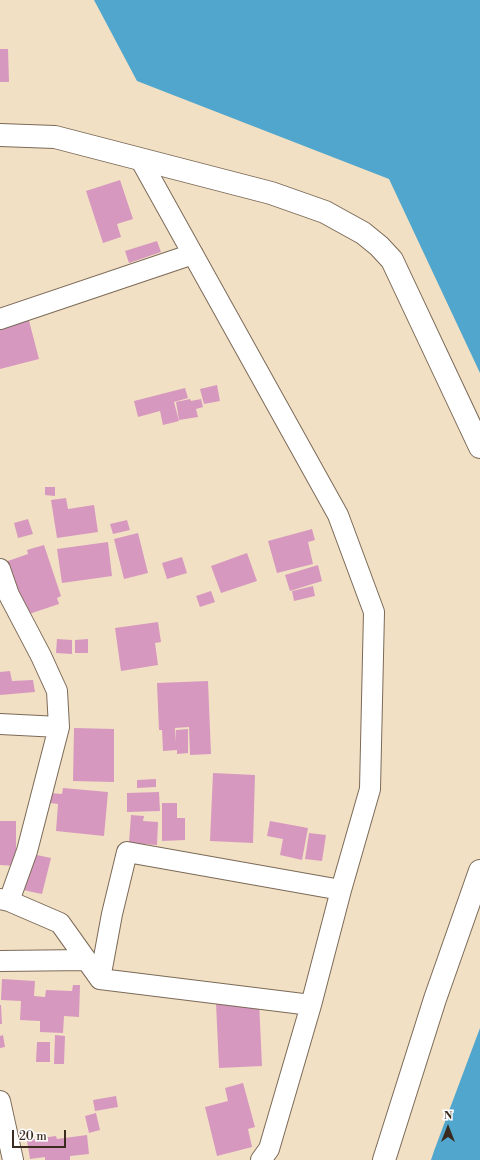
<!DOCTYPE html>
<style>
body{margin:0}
#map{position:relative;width:480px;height:1160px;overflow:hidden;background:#f2e0c4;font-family:"Libre Bodoni",serif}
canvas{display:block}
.north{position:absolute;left:428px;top:1108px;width:40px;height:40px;-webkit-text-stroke:3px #fff;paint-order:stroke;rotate:0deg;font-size:11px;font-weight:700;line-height:16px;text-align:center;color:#3b2a1e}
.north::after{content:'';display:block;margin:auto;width:14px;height:18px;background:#3b2a1e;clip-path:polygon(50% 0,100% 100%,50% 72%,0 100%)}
.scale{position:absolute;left:12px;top:1130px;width:54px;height:18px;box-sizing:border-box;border:2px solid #3b2a1e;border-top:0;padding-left:5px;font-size:12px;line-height:14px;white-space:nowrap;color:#3b2a1e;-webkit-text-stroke:3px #fff;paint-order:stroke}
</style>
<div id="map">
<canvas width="480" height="1160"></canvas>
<div class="north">N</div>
<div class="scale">20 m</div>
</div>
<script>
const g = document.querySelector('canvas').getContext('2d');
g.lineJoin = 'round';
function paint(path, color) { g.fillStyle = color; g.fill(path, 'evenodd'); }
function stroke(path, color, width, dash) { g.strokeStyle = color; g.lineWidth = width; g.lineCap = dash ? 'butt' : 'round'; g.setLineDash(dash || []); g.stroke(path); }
const water = new Path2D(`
 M94 0H480V373L389 179 137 81Z
 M480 1028V1160H431L434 1151Z`);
const building = new Path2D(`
 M0 49H8L9 82H0Z
 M120 180 133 219 117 224 121 237 103 243 86 191Z
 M157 241 161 252 129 263 125 251Z
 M27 313 39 359 0 369V321Z
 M217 385 220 401 204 404 200 389Z
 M185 388 188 398 174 402 179 421 163 425 160 411 138 417 134 401Z
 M190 399 191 401 201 399 203 407 196 409 198 417 179 420 176 402Z
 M45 487H55V496L45 495Z
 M66 498 68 509 94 505 98 532 57 538 51 500Z
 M28 519 33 534 18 538 14 523Z
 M127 520 130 530 113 534 110 524Z
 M312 529 315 540 308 542 313 564 277 573 268 541Z
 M138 533 148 573 124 579 114 539Z
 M108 542 112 576 62 583 57 549Z
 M44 545 61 596 57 598 59 604 23 616 5 562 28 554 27 550Z
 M247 553 257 581 221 593 211 566Z
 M182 557 187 573 167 579 162 563Z
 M318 565 322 581 290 591 285 575Z
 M313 586 315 596 294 601 292 591Z
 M211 591 215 602 200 607 196 596Z
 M158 622 161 642 155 643 158 665 121 671 115 628Z
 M57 639 72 640V654L56 653Z
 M88 639V653H75V640Z
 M10 671 12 681 33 680 35 692 0 695V672Z
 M208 681 211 754 190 755 189 727 175 728 176 742V730L188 729V753L177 754V750L163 751 162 730H159L157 683Z
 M74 728 114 729V782L73 781Z
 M213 773 255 775 253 843 210 841Z
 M156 779V787L137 788V780Z
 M63 788 108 792 104 836 56 831 58 804 50 803V793L62 794Z
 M159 792 160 811 127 812V793Z
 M162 803H177V818H185V840L162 841Z
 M131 815 144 816 143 821 158 822 157 845 129 843Z
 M0 821H16V866L0 865Z
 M270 821 308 828 302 860 280 855 283 839 267 836Z
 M309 833 326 835 322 861 305 859Z
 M32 854 51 858 42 894 23 890Z
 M2 979 35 981 34 996 45 997 46 990 72 991 73 985H80L79 1017 64 1016 63 1033 40 1032V1021L20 1020 21 1001 1 1000Z
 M259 1001 262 1066 219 1068 216 1003Z
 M0 1005H1L2 1024H0Z
 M3 1035 5 1047 0 1048V1036Z
 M55 1035 65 1036 64 1064H54Z
 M37 1042H50V1062H36Z
 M243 1083 255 1127 248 1129 252 1147 217 1156 205 1107 228 1101 225 1088Z
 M116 1096 118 1107 95 1111 93 1100Z
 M96 1113 100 1130 89 1133 85 1116Z
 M87 1135 89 1154 70 1156V1160H45V1157L30 1159 27 1140 56 1136 57 1139Z`);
const minor = new Path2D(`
 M140 159 338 515 374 612 370 789 341 890 311 1005 100 979 112 914 127 852 341 890
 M0 319 193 254
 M0 569 9 595 41 656 57 691 59 727 27 851 9 901
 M0 724 59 727
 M0 899 9 901 60 923 100 979
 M0 961 86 960
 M0 1101 13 1160
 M261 1160 269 1149 311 1005`);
const tertiary = new Path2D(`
 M0 135 55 137 271 193 325 212 363 233 379 246 392 260 480 447
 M384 1160 435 999 480 871`);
paint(water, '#50a6cd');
paint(building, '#d698bf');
stroke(minor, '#7b6a58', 22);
stroke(tertiary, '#7b6a58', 24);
stroke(minor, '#fff', 20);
stroke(tertiary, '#fff', 22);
</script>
